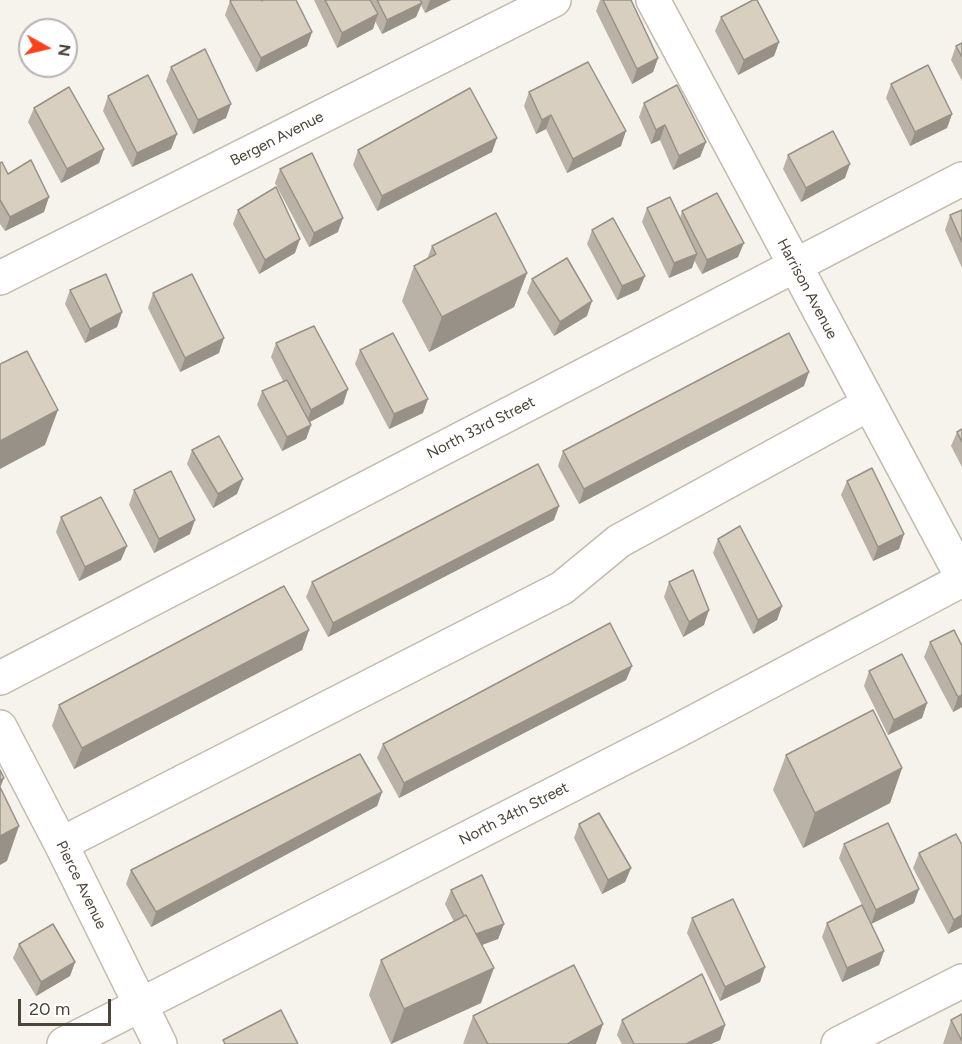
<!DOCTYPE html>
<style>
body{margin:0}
#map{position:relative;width:962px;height:1044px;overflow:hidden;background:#f6f3ec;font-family:Figtree,sans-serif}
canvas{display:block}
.north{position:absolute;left:18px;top:18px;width:60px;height:60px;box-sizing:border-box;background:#fff;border:2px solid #b7b4b0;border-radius:50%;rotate:98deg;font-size:16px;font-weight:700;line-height:24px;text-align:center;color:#4b4439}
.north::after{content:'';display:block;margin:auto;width:21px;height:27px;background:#fc3f1d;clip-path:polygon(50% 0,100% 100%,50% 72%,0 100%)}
.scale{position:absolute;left:18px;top:999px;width:93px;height:27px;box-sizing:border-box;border:3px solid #4b4439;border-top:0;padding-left:8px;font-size:18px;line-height:21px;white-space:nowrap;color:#4b4439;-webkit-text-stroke:4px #fff;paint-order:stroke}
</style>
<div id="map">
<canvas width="962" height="1044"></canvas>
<div class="north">N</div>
<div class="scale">20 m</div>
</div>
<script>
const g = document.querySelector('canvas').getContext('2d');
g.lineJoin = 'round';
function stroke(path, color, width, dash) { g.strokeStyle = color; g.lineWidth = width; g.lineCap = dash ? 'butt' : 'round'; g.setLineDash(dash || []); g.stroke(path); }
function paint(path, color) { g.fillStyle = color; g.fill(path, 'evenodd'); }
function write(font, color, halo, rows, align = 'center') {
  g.font = font + ' Figtree,sans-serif'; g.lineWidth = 4.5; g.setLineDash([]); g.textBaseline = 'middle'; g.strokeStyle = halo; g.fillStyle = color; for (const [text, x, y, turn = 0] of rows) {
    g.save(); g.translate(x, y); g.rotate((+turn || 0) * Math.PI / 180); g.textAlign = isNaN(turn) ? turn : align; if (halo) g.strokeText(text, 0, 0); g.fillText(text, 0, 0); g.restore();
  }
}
const minor = new Path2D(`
 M653 0 962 577
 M0 278 554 0
 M0 678 962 179
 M0 727 61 844 160 1044
 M61 844 562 588 619 541 869 404
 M64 1044 675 732 962 580
 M838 1044 962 981`);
const wall = new Path2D(`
 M314 0H451L425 13 421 5 416 17 382 34 375 21 373 29 337 48Z
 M600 0H631L658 58 653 72 632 84 596 11Z
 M230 1 312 32 307 46 256 72 225 15Z
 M721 17 779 42 774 56 738 75 715 31Z
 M962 43V81L951 60 956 46Z
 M171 67 226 118 193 134 166 81Z
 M891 84 952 114 947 128 910 146 886 98Z
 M529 92 621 146 567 173 546 129 536 134 524 106Z
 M108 96 177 134 171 149 132 167 103 111Z
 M644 103 706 142 700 157 673 170 660 140 651 144 639 117Z
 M34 108 104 149 99 163 61 183 28 122Z
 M358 150 492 152 377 211 353 165Z
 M788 155 845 178 801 202 783 169Z
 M0 163 8 174 44 212 5 231 0 224Z
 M280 169 338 232 309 247 275 183Z
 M647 208 680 218 682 211 738 257 702 274 694 260 692 268 669 278 642 222Z
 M238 210 295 253 259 274 233 224Z
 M962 210V268L945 230 950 215Z
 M592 230 639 290 617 300 587 244Z
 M432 246 527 273 514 307 429 352 402 301 414 266 427 259Z
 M532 279 587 316 554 336 527 293Z
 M70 290 122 312 117 327 85 343 65 304Z
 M153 293 219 353 180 372 148 308Z
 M276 343 348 389 343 404 310 422 311 425 306 439 282 451 257 405 262 391 283 381 271 357Z
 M360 350 423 413 389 429 355 364Z
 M804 386 579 504 558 466 563 451Z
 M962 429V467L951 446 957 432Z
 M192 450 237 494 213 508 187 464Z
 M847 481 904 534 899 549 873 561 841 495Z
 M134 490 190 534 154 553 129 505Z
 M61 517 121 560 79 581 56 532Z
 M554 520 328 637 306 597 312 582Z
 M718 539 782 606 777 620 753 634 713 553Z
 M669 582 704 625 683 637 664 597Z
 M309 630 302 650 74 769 52 726 59 705Z
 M930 642 962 646V707L953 712 924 657Z
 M632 666 626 680 399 798 377 758 383 744Z
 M869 671 927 703 922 718 888 735 864 686Z
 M786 755 902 768 890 803 803 848 773 790Z
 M382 792 377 806 151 927 126 884 131 870Z
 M579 824 631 868 625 882 602 894 574 838Z
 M844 844 914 903 871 924 884 951 879 965 842 982 822 937 827 923 862 905 839 858Z
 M919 853 962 927 948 934 913 868Z
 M451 890 504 924 498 939 482 945 481 1003 391 1044 369 995 381 960 454 922 445 904Z
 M692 918 765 967 760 982 720 1001 687 933Z
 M19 944 75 962 70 976 36 996 13 958Z
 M962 1014V1044H943L951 1020Z
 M473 1016 596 1044H463Z
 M622 1020 725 1025 720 1040 711 1044H622L617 1035Z`);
const shadedWall = new Path2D(`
 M430 0H451L425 13Z
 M422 3 416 17 382 34 387 20Z
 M378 14 373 29 337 48 342 33Z
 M312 32 307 46 256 72 261 58Z
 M779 42 774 56 738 75 744 60Z
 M658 58 653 72 632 84 637 69Z
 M231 104 226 118 193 134 198 120Z
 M952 114 947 128 910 146 915 132Z
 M551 115 546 129 536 134 542 120Z
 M665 125 660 140 651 144 656 130Z
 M626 131 621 146 567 173 573 159Z
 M177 134 171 149 132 167 137 153Z
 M497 138 492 152 377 211 382 196Z
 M706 142 700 157 673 170 679 156Z
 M104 149 99 163 61 183 67 169Z
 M850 164 845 178 801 202 806 188Z
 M49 197 44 212 5 231 10 217Z
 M343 218 338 232 309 247 314 233Z
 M300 239 295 253 259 274 265 260Z
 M744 243 738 257 702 274 707 260Z
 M697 254 692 268 669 278 674 263Z
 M527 273 514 307 429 352 442 317Z
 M645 276 639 290 617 300 622 286Z
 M592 301 587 316 554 336 560 322Z
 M122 312 117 327 85 343 90 329Z
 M224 338 219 353 180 372 185 358Z
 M809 372 804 386 579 504 584 489Z
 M348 389 343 404 306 424 311 410Z
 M428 399 423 413 389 429 394 414Z
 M58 410 45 445 0 469V441Z
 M311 425 306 439 282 451 287 437Z
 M243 479 237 494 213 508 218 494Z
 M559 506 554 520 328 637 333 623Z
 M195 520 190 534 154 553 159 539Z
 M904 534 899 549 873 561 878 547Z
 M127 546 121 560 79 581 85 567Z
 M782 606 777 620 753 634 758 620Z
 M709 610 704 625 683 637 689 622Z
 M309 630 302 650 74 769 82 748Z
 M632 666 626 680 399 798 404 783Z
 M962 695V707L953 712 958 697Z
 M927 703 922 718 888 735 894 720Z
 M902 768 890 803 803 848 815 813Z
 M4 778 0 788V780Z
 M382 792 377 806 151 927 156 912Z
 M19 826 7 861 0 865V836Z
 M631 868 625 882 602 894 608 880Z
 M919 889 914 903 871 924 876 910Z
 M962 915V927L948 934 954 920Z
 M504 924 498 939 468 950 473 935Z
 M884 951 879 965 842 982 847 968Z
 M75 962 70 976 36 996 41 982Z
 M765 967 760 982 720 1001 725 987Z
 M494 968 481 1003 391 1044 404 1009Z
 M603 1024 596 1044H567Z
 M725 1025 720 1040 711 1044H686Z`);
const building = new Path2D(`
 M232 0H261L262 1 263 0H296L312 32 261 58 230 1Z
 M325 0H370L378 14 342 33Z
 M377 0H420L422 3 387 20Z
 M603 0H631L658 58 637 69Z
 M753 0H757L779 42 744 60 721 17Z
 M962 43V57L956 46Z
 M205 49 231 104 198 120 171 67Z
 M588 62 626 131 573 159 551 115 542 120 529 92Z
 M928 65 952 114 915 132 891 84Z
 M148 75 177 134 137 153 108 96Z
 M677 85 706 142 679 156 665 125 656 130 644 103Z
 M69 87 104 149 67 169 34 108Z
 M470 88 497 138 382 196 358 150Z
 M833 131 850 164 806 188 788 155Z
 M312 153 343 218 314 233 280 169Z
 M31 160 49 197 10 217 0 200V163L2 162 8 174Z
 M276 187 300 239 265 260 238 210Z
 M717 193 744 243 707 260 682 211Z
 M670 197 697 254 674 263 647 208Z
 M962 210V242L950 215Z
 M496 213 527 273 442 317 414 266 436 254 432 246Z
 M613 218 645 276 622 286 592 230Z
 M567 258 592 301 560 322 532 279Z
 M106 274 122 312 90 329 70 290Z
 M192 274 224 338 185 358 153 293Z
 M314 326 348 389 311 410 276 343Z
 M393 333 428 399 394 414 360 350Z
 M789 333 809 372 584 489 563 451Z
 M27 351 58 410 0 441V364Z
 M287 380 311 425 287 437 262 391Z
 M962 429V442L957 432Z
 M219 436 243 479 218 494 192 450Z
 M538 464 559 506 333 623 312 582Z
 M872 468 904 534 878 547 847 481Z
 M171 471 195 520 159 539 134 490Z
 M101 497 127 546 85 567 61 517Z
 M740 526 782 606 758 620 718 539Z
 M693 570 709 610 689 622 669 582Z
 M284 586 309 630 82 748 59 705Z
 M610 623 632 666 404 783 383 744Z
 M954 630 962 646V695L958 697 930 642Z
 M902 654 927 703 894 720 869 671Z
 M873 710 902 768 815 813 786 755Z
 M360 754 382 792 156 912 131 870Z
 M0 770 4 778 0 780Z
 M0 787 19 826 0 836Z
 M599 813 631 868 608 880 579 824Z
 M888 823 919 889 876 910 844 844Z
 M956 834 962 845V915L954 920 919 853Z
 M482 875 504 924 476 934 466 915 464 916 451 890Z
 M733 899 765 967 725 987 692 918Z
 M862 905 884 951 847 968 827 923Z
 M466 915 494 968 404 1009 381 960Z
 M53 924 75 962 41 982 19 944Z
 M574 965 603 1024 567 1044H488L473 1016Z
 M702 974 725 1025 686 1044H634L622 1020Z
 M281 1010 298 1044H225L223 1040Z
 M962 1014V1041L951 1020Z`);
const streetNames = [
 ["Bergen Avenue",277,139,-27],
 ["Harrison Avenue",807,289,62],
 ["North 33rd Street",481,428,-27],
 ["North 34th Street",514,814,-27],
 ["Pierce Avenue",81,885,64]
];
stroke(minor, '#c2bbae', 36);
stroke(minor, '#fff', 33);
paint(wall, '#bab2a6');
paint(shadedWall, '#979187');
paint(building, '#d8cfc1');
stroke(building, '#979187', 1.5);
write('15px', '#4b4439', '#fff', streetNames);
</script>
